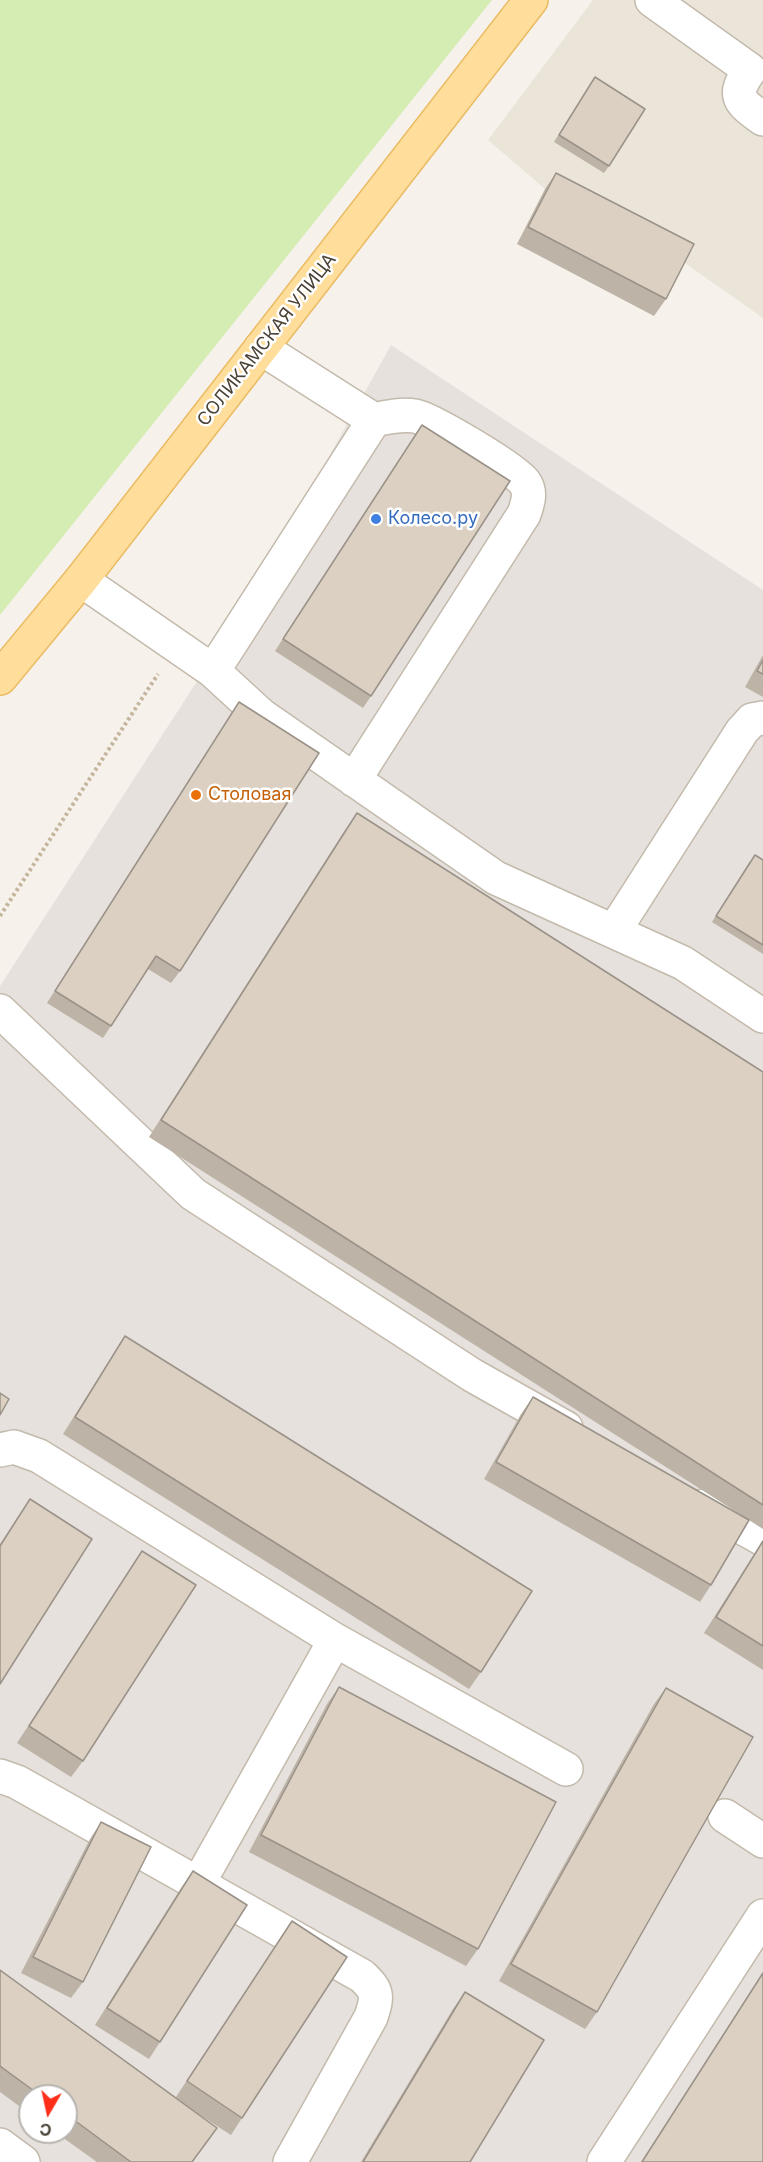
<!DOCTYPE html>
<meta charset="utf-8">
<style>
body{margin:0}
#map{position:relative;width:763px;height:2162px;overflow:hidden;background:#f6f2eb;font-family:Inter,sans-serif}
canvas{display:block}
.north{position:absolute;left:18px;top:2084px;width:60px;height:60px;box-sizing:border-box;background:#fff;border:2px solid #b7b4af;border-radius:50%;rotate:189deg;font-size:16px;font-weight:700;line-height:24px;text-align:center;color:#4b4338}
.north::after{content:'';display:block;margin:auto;width:21px;height:27px;background:#ff2f19;clip-path:polygon(50% 0,100% 100%,50% 72%,0 100%)}
</style>
<div id="map">
<canvas width="763" height="2162"></canvas>
<div class="north">С</div>
</div>
<script>
const g = document.querySelector('canvas').getContext('2d');
g.lineJoin = 'round';
function paint(path, color) { g.fillStyle = color; g.fill(path, 'evenodd'); }
function stroke(path, color, width, dash) { g.strokeStyle = color; g.lineWidth = width; g.lineCap = dash ? 'butt' : 'round'; g.setLineDash(dash || []); g.stroke(path); }
function write(font, color, halo, rows, align = 'center') {
  g.font = font + ' Inter,sans-serif'; g.lineWidth = 5; g.setLineDash([]); g.textBaseline = 'middle'; g.strokeStyle = halo; g.fillStyle = color; for (const [text, x, y, turn = 0] of rows) {
    g.save(); g.translate(x, y); g.rotate((+turn || 0) * Math.PI / 180); g.textAlign = isNaN(turn) ? turn : align; if (halo) g.strokeText(text, 0, 0); g.fillText(text, 0, 0); g.restore();
  }
}
const residential = new Path2D(`
 M593 0H763V318L682 261 545 189 488 140Z`);
const industrial = new Path2D(`
 M391 345 763 590V2162H0V986L247 604ZM30 2096H66V2132H30Z`);
const green = new Path2D(`
 M0 0H492L0 615Z`);
const path = new Path2D(`
 M0 916 158 674`);
const minor = new Path2D(`
 M652 0 750 70C731 96 739 102 763 119
 M81 580 213 671 261 715 496 878 683 963 763 1016
 M213 671 374 420 261 348
 M354 780 524 514C527 505 532 493 525 483 517 470 431 419 415 416 401 414 387 417 374 420
 M614 931 742 731 752 720 763 718
 M0 1011 193 1194 472 1375 566 1428
 M0 1450 14 1447 39 1456 335 1640 566 1769
 M704 1506 763 1539
 M0 1776 17 1782 362 1976C378 1991 378 1996 371 2017L290 2162
 M725 1816 763 1841
 M198 1884 335 1640
 M0 2145 23 2162
 M604 2162 763 1916`);
const major = new Path2D(`
 M0 678 81 580 531 0`);
const wall = new Path2D(`
 M590 84 609 166 604 173 554 142Z
 M556 173 666 299 654 316 517 244 545 189Z
 M422 425 371 696 363 708 275 651Z
 M763 655V697L745 687Z
 M239 702 180 971 171 983 148 969 103 1038 47 1003Z
 M357 813 763 1072V1529L149 1137 345 830Z
 M763 860V954L712 922 750 861Z
 M125 1336 481 1672 469 1689 63 1434 114 1353Z
 M533 1397 711 1585 700 1602 484 1479 521 1414Z
 M30 1499 0 1684V1544Z
 M763 1540V1670L704 1633Z
 M142 1551 83 1761 71 1777 17 1743Z
 M339 1687 478 1949 466 1966 249 1852 327 1704Z
 M666 1688 597 2012 585 2029 499 1981 654 1704Z
 M101 1822 83 1982 71 1998 21 1973 90 1839Z
 M193 1871 160 2042 149 2059 95 2025 181 1888Z
 M292 1921 242 2118 231 2135 192 2110V2162H97L55 2132H66V2096H30V2114L0 2092V1970L176 2097Z
 M763 1972V2162H641Z
 M465 1992 470 2162H361L453 2009Z`);
const building = new Path2D(`
 M595 77 645 109 609 166 559 135Z
 M556 173 694 244 666 299 528 227Z
 M422 425 510 481 371 696 283 639Z
 M763 660V674L757 671Z
 M239 702 319 753 180 971 156 956 111 1026 55 991Z
 M357 813 763 1072V1505L161 1120Z
 M755 855 763 860V945L716 916Z
 M125 1336 532 1591 481 1672 75 1417Z
 M0 1393 9 1399 0 1415Z
 M533 1397 749 1520 711 1585 496 1462Z
 M30 1499 92 1539 0 1684V1546Z
 M763 1541V1646L716 1617Z
 M142 1551 196 1585 83 1761 29 1726Z
 M339 1687 556 1802 478 1949 261 1835Z
 M666 1688 753 1737 597 2012 511 1964Z
 M101 1822 151 1847 83 1982 33 1957Z
 M193 1871 247 1905 160 2042 107 2008Z
 M292 1921 347 1957 242 2118 187 2081Z
 M0 1970 217 2128 192 2162H131L66 2114V2096H41L0 2066Z
 M763 1973V2162H642Z
 M465 1992 544 2040 470 2162H363Z`);
const markers = [
 [376,519,6,"#3f7fe0"],
 [196,795,6,"#e8710a"]
];
const streetNames = [
 ["СОЛИКАМСКАЯ УЛИЦА",267,340,-52]
];
const shopNames = [
 ["Колесо.ру",388,519]
];
const foodNames = [
 ["Столовая",208,795]
];
paint(residential, '#eae4d9');
paint(industrial, '#e6e1dc');
paint(green, '#d5ecb2');
stroke(minor, '#c3baac', 36);
stroke(major, '#ebbb64', 36);
stroke(path, '#c5b59d', 4, [3, 3]);
stroke(minor, '#fff', 33);
stroke(major, '#ffdd9b', 33);
paint(wall, '#bdb3a7');
paint(building, '#dcd0c2');
stroke(building, '#9a9288', 1.5);
for (const [x, y, r, color] of markers) { const dot = new Path2D(); dot.arc(x, y, r, 0, 2 * Math.PI); g.fillStyle = color; g.fill(dot); stroke(dot, '#fff', 2); }
write('18px', '#4b4338', '#fff', streetNames);
write('18px', '#366cbe', '#fff', shopNames, 'left');
write('18px', '#c56008', '#fff', foodNames, 'left');
</script>
